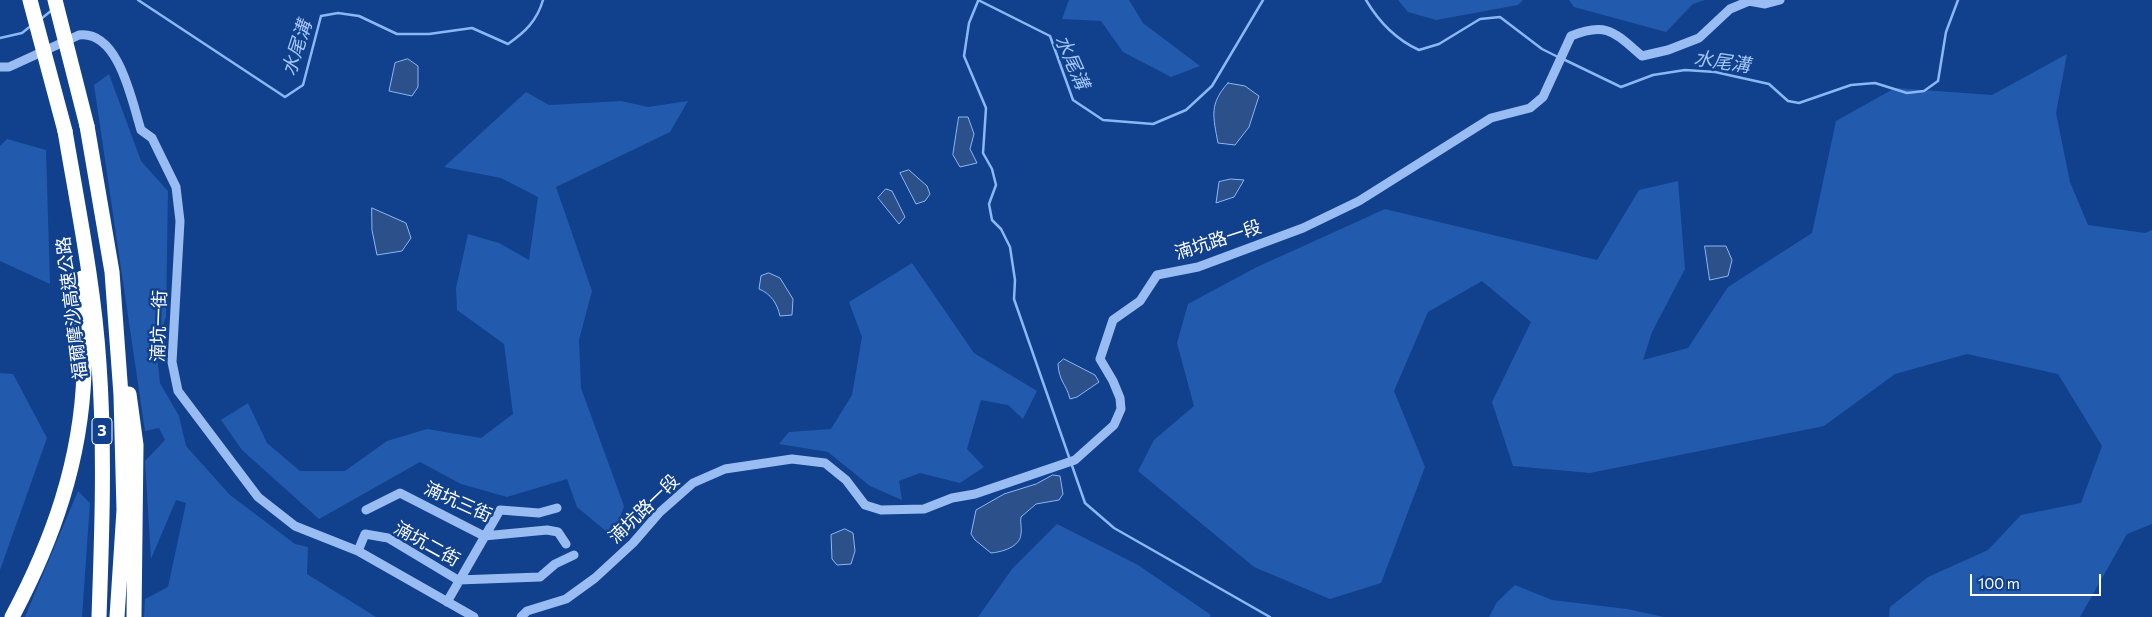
<!DOCTYPE html>
<meta charset="utf-8">
<style>
body{margin:0}
#map{position:relative;width:2152px;height:617px;overflow:hidden;background:#11418d;font-family:Commissioner,sans-serif}
canvas{display:block}
.scale{position:absolute;left:1970px;top:574px;width:131px;height:22px;box-sizing:border-box;border:2px solid #fff;border-top:0;padding-left:6px;font-size:15px;line-height:18px;white-space:nowrap;color:#fff;-webkit-text-stroke:4px #11418d;paint-order:stroke}
</style>
<div id="map">
<canvas width="2152" height="617"></canvas>
<div class="scale">100 m</div>
</div>
<script>
const g = document.querySelector('canvas').getContext('2d');
g.lineJoin = 'round';
function paint(path, color) { g.fillStyle = color; g.fill(path, 'evenodd'); }
function stroke(path, color, width, dash) { g.strokeStyle = color; g.lineWidth = width; g.lineCap = dash ? 'butt' : 'round'; g.setLineDash(dash || []); g.stroke(path); }
function write(font, color, halo, rows, align = 'center') {
  g.font = font + ' Commissioner,"Noto Sans TC",sans-serif'; g.lineWidth = 5; g.setLineDash([]); g.textBaseline = 'middle'; g.strokeStyle = halo; g.fillStyle = color; for (const [text, x, y, turn = 0] of rows) {
    g.save(); g.translate(x, y); g.rotate((+turn || 0) * Math.PI / 180); g.textAlign = isNaN(turn) ? turn : align; if (halo) g.strokeText(text, 0, 0); g.fillText(text, 0, 0); g.restore();
  }
}
const green = new Path2D(`
 M1069 0H1129L1143 23 1200 66 1171 77 1123 52 1101 21 1062 19Z
 M1398 0H1523L1518 5 1436 20 1408 12Z
 M1569 0H1705L1693 4 1666 32 1574 7Z
 M2067 54 2056 113 2070 182 2088 225 2145 233 2152 230V524L2127 534 2080 617H1889L1890 607 1928 577 1988 550 2021 515 2081 503 2102 446 2058 374 1967 354 1895 374 1824 426 1590 473 1513 466 1492 402 1531 322 1482 281 1428 312 1394 391 1425 467 1381 583 1330 599 1254 567 1138 471 1154 440 1194 406 1177 343 1188 304 1257 267 1385 209 1597 260 1639 190 1678 181 1685 269 1652 332 1643 360 1688 348 1728 287 1812 233 1836 121 1895 88 1992 95Z
 M109 74 141 161 168 191 166 317 156 345 160 383 179 416 186 446 230 495 295 544 308 547 307 574 376 617H144L145 599 168 587 186 503 176 500 151 559 145 461 165 440 159 428 145 431 94 85Z
 M526 92 549 105 621 101 648 107 688 101 670 132 556 187 592 291 579 340 581 388 624 506 613 537 577 507 567 479 507 497 461 484 420 462 319 519 242 450 221 420 248 403 267 443 300 471H345L387 441 427 429 481 438 513 414 504 344 457 310 456 288 468 234 499 243 529 260 538 197 501 178 444 167Z
 M7 139 46 150 50 284 0 261V146Z
 M912 263 974 353 1037 391 1023 419 1008 405 981 400 967 449 984 467 960 483 920 473 899 481 902 500 870 486 828 452 779 444 789 432 831 429 852 395 862 337 849 302Z
 M0 373 13 374 47 438 0 570Z
 M78 491 90 503 82 617H25Z
 M1057 524 1138 565 1211 615 1210 617H978L1012 569Z
 M1515 585 1552 600 1627 609 1664 617H1489L1497 602Z`);
const water = new Path2D(`
 M408 59 418 66V87L412 96 389 91 395 63Z
 M1228 83 1245 86 1259 96 1249 127 1235 145 1218 143C1213 116 1209 104 1228 83Z
 M959 117H968L974 134 970 149 977 163 960 167 953 155Z
 M909 170 927 186 930 194 925 201 916 204 900 173Z
 M1231 179 1244 180 1234 197 1216 203 1219 182Z
 M886 189 892 191 905 217 899 224 878 198Z
 M372 208 406 223 411 238 402 251 377 255 372 230Z
 M1705 246H1726L1732 260 1728 276 1710 280Z
 M769 273 780 278 793 299 792 315 780 316C777 303 771 294 759 289L761 276Z
 M1064 359 1095 375 1099 382 1077 397 1070 399C1066 383 1059 382 1058 364Z
 M1053 475 1060 476 1063 494 1059 500 1036 504 1021 517C1020 523 1022 528 1021 534 1020 547 1002 552 991 553L975 540 971 534 976 510 1004 494 1036 484Z
 M845 529 853 533 855 551 851 564 837 565 832 559 831 535Z`);
const stream = new Path2D(`
 M138 0 285 97 303 85 321 16 338 13 359 16 397 34H429L472 28 508 44C525 32 537 21 543 0
 M978 0 1050 36 1073 100 1103 120 1153 124 1186 110 1212 86 1263 0
 M1366 0C1379 22 1395 39 1419 50L1439 44 1480 19 1500 17 1542 49 1558 57
 M978 1 969 23 964 56 986 108 983 153 992 169 996 185 989 204 992 220 1001 229 1010 247 1015 280 1014 299 1085 503 1114 528 1270 617
 M41 19 52 10
 M0 38 22 33 32 25
 M1563 59 1621 87 1653 75 1685 70 1715 72 1769 84 1788 101 1799 103 1851 85 1875 83 1907 93 1924 91 1938 81 1946 32 1958 0`);
const minor = new Path2D(`
 M0 67H9L79 35C119 30 132 102 141 130L152 138 176 187 180 221 172 362 178 391 258 497 295 526 358 551 474 617
 M366 510 400 493 484 536 547 530 558 532 566 544
 M358 551 365 534 388 538 458 580 540 577 555 564 574 555
 M447 602 500 510 539 513 557 508
 M521 617 527 611 566 599 595 578 633 543 659 513 693 483 725 469 792 459 825 463 846 480 865 505 881 510 924 509 952 498 975 494 1075 460 1114 425 1121 409 1120 398 1113 381 1100 359 1113 320 1140 301 1157 275 1198 267 1303 228 1359 201 1491 118 1530 108 1543 97 1571 36C1607 21 1615 33 1642 56L1668 50 1699 38 1730 9 1749 1 1765 4 1780 0`);
const highway = new Path2D(`
 M87 126 112 272 121 395 124 510 117 617
 M65 131C78 208 94 286 99 364 105 448 102 532 99 617
 M129 394 136 445 134 617
 M12 617C53 540 81 461 84 373 85 341 79 310 82 278`);
const highwayBridge = new Path2D(`
 M30 0 65 131
 M55 0 87 126`);
const shields = [
 [102,431,20]
];
const shieldNames = [
 ["3",102,431]
];
const streetNames = [
 ["湳坑路一段",1218,240,-18],
 ["福爾摩沙高速公路",72,308,-97],
 ["湳坑一街",159,326,-88],
 ["湳坑三街",458,502,24],
 ["湳坑路一段",644,509,-44],
 ["湳坑二街",427,544,29]
];
const waterNames = [
 ["水尾溝",297,48,-72],
 ["水尾溝",1072,62,66],
 ["水尾溝",1722,62,8]
];
paint(green, '#225aad');
paint(water, '#2c5089');
stroke(water, '#8ab7f6', 1);
stroke(stream, '#8ab7f6', 2.5);
stroke(minor, '#99bdf2', 9);
stroke(highway, '#fff', 15);
stroke(highwayBridge, '#fff', 15);
for (const [x, y, w] of shields) { const box = new Path2D(); box.roundRect(x - w / 2, y - 13.5, w, 27, 4); g.fillStyle = '#11418d'; g.fill(box); stroke(box, '#fff', 1); }
write('bold 16px', '#fff', null, shieldNames);
write('18px', '#fff', '#11418d', streetNames);
write('italic 19px', '#a4c7f9', '#11418d', waterNames);
</script>
